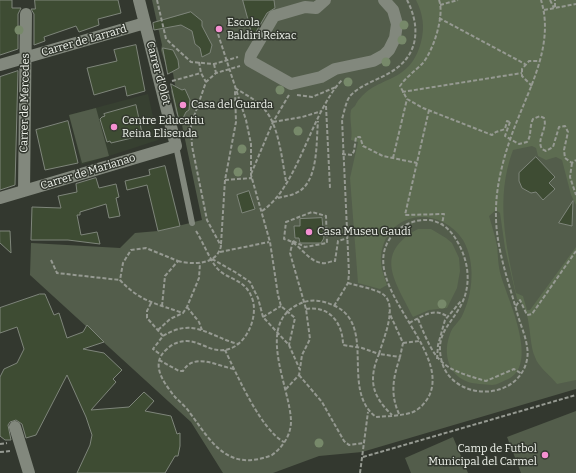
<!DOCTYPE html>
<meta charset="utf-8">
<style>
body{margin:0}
canvas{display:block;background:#33382f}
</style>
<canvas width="576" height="473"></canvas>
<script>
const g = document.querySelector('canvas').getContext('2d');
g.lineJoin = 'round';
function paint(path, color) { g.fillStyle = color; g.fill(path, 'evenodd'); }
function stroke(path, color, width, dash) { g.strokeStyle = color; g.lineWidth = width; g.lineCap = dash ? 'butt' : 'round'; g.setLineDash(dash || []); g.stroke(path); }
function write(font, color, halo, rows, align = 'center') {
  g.font = font + ' Bitter,serif'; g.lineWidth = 3; g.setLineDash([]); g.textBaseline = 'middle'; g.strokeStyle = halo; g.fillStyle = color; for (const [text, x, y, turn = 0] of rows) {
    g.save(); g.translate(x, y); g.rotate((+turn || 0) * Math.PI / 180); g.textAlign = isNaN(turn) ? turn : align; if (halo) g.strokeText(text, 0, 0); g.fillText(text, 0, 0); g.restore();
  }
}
const built = new Path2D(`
 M148 94 158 140 81 165 69 115Z`);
const green = new Path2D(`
 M152 0H576V389L362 452 319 456 273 473H223L191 422 30 275 31 243 120 248 135 233 158 231 202 220 182 125 176 113 171 91 175 85 173 73 168 72 161 50 162 45Z
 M96 108 109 156 82 163 69 115Z
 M576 411V473H521L507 437Z
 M453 437 468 473H411L405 458Z`);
const forest = new Path2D(`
 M416 0H576V205L571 195 562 160 556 157 546 160 538 156 536 148 532 146 513 150C495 198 506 245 516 293L523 296 527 310H530L576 247V380L557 384C551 376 538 367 535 357 528 343 532 306 517 299L505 248 500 213 496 210 489 216C492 226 495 236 497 246 498 255 498 266 501 276 508 300 541 367 506 380 501 382 497 385 492 385 484 384 474 384 468 382 447 374 443 352 450 334 452 327 459 322 462 316 473 294 476 262 463 240 439 204 386 211 381 256 380 266 384 276 387 285L380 289 358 283 350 178 358 142 351 140C353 130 349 119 351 110 352 108 354 107 355 106 373 73 409 88 421 42 425 27 423 14 416 0Z
 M418 229H431L446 238 452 243 459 258 460 271 457 288 447 308 429 310 413 317C396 282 372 254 418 229Z`);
const building = new Path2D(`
 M0 0H12V8H21L18 14V49L0 55Z
 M35 0H118L121 13 98 19 99 25 79 32 76 26 44 37 45 41 34 45V14L31 9H35Z
 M243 0H274L275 8 267 13 253 37Z
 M191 12 202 21V26L212 45 210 53 202 57 200 48 195 44 192 31 181 25 154 30 153 23Z
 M136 45 145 91 127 96 125 86 94 95 87 68 117 61 114 50Z
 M163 48 173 50 178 60 179 68 168 74Z
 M18 71 15 185 0 190V77Z
 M171 84 182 90 185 89 190 100 189 110 186 112 180 124Z
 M136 105 142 133 135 134 136 137 111 143 110 141 107 142 100 119 102 117 105 116 104 114Z
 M68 121 78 163 45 170 36 130Z
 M536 157 555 177 549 183 555 189 543 200 536 192 531 193 522 188 519 181V173Z
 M165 166 180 226 158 231 147 185 127 190 125 181 150 175 149 170Z
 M96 178 99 188 116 184 119 197 116 198 120 216 109 218 106 204 80 212V215H77L81 235 97 232 100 244 68 240H31L32 207 61 208 58 196 77 192 76 184Z
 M249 191 255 209 242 213 237 195Z
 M573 201 572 226 559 223Z
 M322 218 324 238 321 243H300L299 238H295L294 226H300V219Z
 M0 231H10L11 253 0 243Z
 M40 294H45L54 315 59 313 67 338 83 332 87 325 104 342 83 349 104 353 122 370 113 379 116 382 91 410 129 407 144 392 154 401 145 411 171 416 177 434 180 433V446L178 456H175L165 473H77L90 445 92 435 86 417 67 375 36 435 26 438 22 424 16 420 10 422 8 425 11 440H5L0 436V377L4 369 17 363 24 349 17 327 0 333V308Z`);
const path = new Path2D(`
 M157 0 166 39 191 62 214 64 238 57
 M439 0C445 15 433 52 422 64 414 72 406 77 400 86L407 99 423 108 492 135 496 132 505 129 507 121 510 122
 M550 0 554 8
 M440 5 458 0
 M555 7V0
 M544 10 576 4
 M439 18 525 64
 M218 34 246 120 251 144V175L270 242 278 295 281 306 295 318 289 345
 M199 62 201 73 206 82
 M214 64 216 73
 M172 81 201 73
 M532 86 522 76V69L529 61H539
 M235 88C246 95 257 100 265 110 279 126 282 160 286 181
 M402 92 522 73
 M297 95 312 97 336 87
 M326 106 330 188
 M429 110 405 215 444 214 442 224
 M273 122 302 117 322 111
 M510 122 505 136 519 144 527 142C532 135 529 127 533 119L540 116 544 118C548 129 536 139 542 149L546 151 553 147 559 127 565 126 568 132 564 150 565 158 572 163 576 160
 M342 154 352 155 354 151 356 137H360L363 146 383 156 417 163
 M393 158 407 99
 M572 163 570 177 576 195
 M251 174 273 122 289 95
 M225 180 252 178
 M278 198C284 196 291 196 296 193 319 183 316 142 318 121
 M262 211C299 186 310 114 342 80
 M196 231C203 242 208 256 216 267 227 281 246 277 253 301 258 321 243 353 218 350 207 349 198 341 187 341 179 341 172 344 167 349 149 364 164 383 175 397 180 402 186 407 190 413 211 441 227 473 272 455 283 447 291 435 291 421 290 387 256 326 297 305 310 298 322 300 335 306 377 326 340 390 376 417 388 416 402 416 413 412 420 409 426 402 429 396 452 349 356 284 391 237 399 226 415 219 428 220 441 221 451 230 457 241 469 261 472 286 460 307 450 325 436 334 441 358 447 395 501 403 521 374 526 367 529 356 527 347 526 337 521 326 518 316 509 282 495 247 496 211 496 182 506 148 517 121 532 83 554 42 541 0
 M293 241 305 247 327 243 326 216 312 212 286 222 284 239C300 242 306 261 322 263 325 264 331 261 335 261L338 241 348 238
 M293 241 290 253 306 309 310 339 302 355 300 369
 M221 244 225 180 236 122 235 91
 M220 252 269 242
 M212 259 235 272 250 282 258 298 263 317 289 345 300 370 299 375 286 389
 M51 260 57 273 120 280
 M178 261C193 265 217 265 221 246L207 220 192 146 191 125 206 82 216 73 240 66
 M348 283C358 286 371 288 381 293 400 303 383 339 379 354L400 357 403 343 389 312
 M151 303 147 311V318L163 336 153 349 161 355
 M162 306 165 276 178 261 146 248 131 250 123 263 120 280C139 301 157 304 183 313
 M334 306 348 283 349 274 342 119C344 113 346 101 350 96 363 82 384 79 398 67 420 50 419 23 407 0
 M516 306 520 300 527 315 532 314 576 251
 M187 307 199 322 202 330
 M306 309C330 305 343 324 343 345L362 348 379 354C368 380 372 396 392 415
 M263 317 281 306
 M418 319C436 363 440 368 486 381L514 369 522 374
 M409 323C423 316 434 307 448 317
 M158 330 170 319 183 313 187 307 199 278 200 263
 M163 336C194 317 208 336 238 344
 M403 343 420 341
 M225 350C237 375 261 430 284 442
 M437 359 438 345 445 320 461 301
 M159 360 179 371H183C194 352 217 366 234 369
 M299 375 322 402 344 441 349 445 364 443
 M399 414C390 394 393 378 400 357
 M0 444 7 443
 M0 452 11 451
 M363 457 576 395
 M360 473 368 412`);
const lane = new Path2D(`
 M176 146 192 223`);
const street = new Path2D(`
 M325 0 316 8 305 7 274 16 251 55 250 61 291 84 321 77 335 69 373 61 384 55 389 50 395 38 397 24 393 10 384 0
 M0 65 145 23
 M24 191 26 14
 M0 198 176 146 139 0
 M15 427 29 473`);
const trees = [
 [404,25],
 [19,30],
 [402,40],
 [386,62],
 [348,82],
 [280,90],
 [298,131],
 [242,149],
 [238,172],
 [442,304],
 [319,443]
];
const markers = [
 [219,29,4,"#f590d1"],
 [183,105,4,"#f590d1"],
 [114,127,4,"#f590d1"],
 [309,232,4,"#f590d1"],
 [545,455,4,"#f590d1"]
];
const poiNames = [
 ["Escola",227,23],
 ["Baldiri Reixac",227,36],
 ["Casa del Guarda",191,105],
 ["Centre Educatiu",122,121],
 ["Reina Elisenda",122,134],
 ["Casa Museu Gaudí",317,232],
 ["Camp de Futbol",537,449,"right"],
 ["Municipal del Carmel",537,462,"right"]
];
const streetNames = [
 ["Carrer de Larrard",84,41,-16],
 ["Carrer d'Olot",158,73,75],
 ["Carrer de Mercedes",25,103,-89],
 ["Carrer de Marianao",88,172,-17]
];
paint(built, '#374031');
paint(green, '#535d4b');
paint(forest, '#5d6c51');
paint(building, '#3e4c33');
stroke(building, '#7e857a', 1);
stroke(path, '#969a92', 2, [4, 2]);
stroke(lane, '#82887d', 6);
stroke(street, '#82887d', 12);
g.fillStyle = '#77896a';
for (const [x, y] of trees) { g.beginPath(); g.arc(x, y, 4.5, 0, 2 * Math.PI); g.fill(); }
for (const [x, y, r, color] of markers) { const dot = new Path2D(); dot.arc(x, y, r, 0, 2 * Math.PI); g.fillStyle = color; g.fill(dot); stroke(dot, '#33382f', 1.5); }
write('11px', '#f0f4ed', '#33382f', poiNames, 'left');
write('11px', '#f0f4ed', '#33382f', streetNames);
</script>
